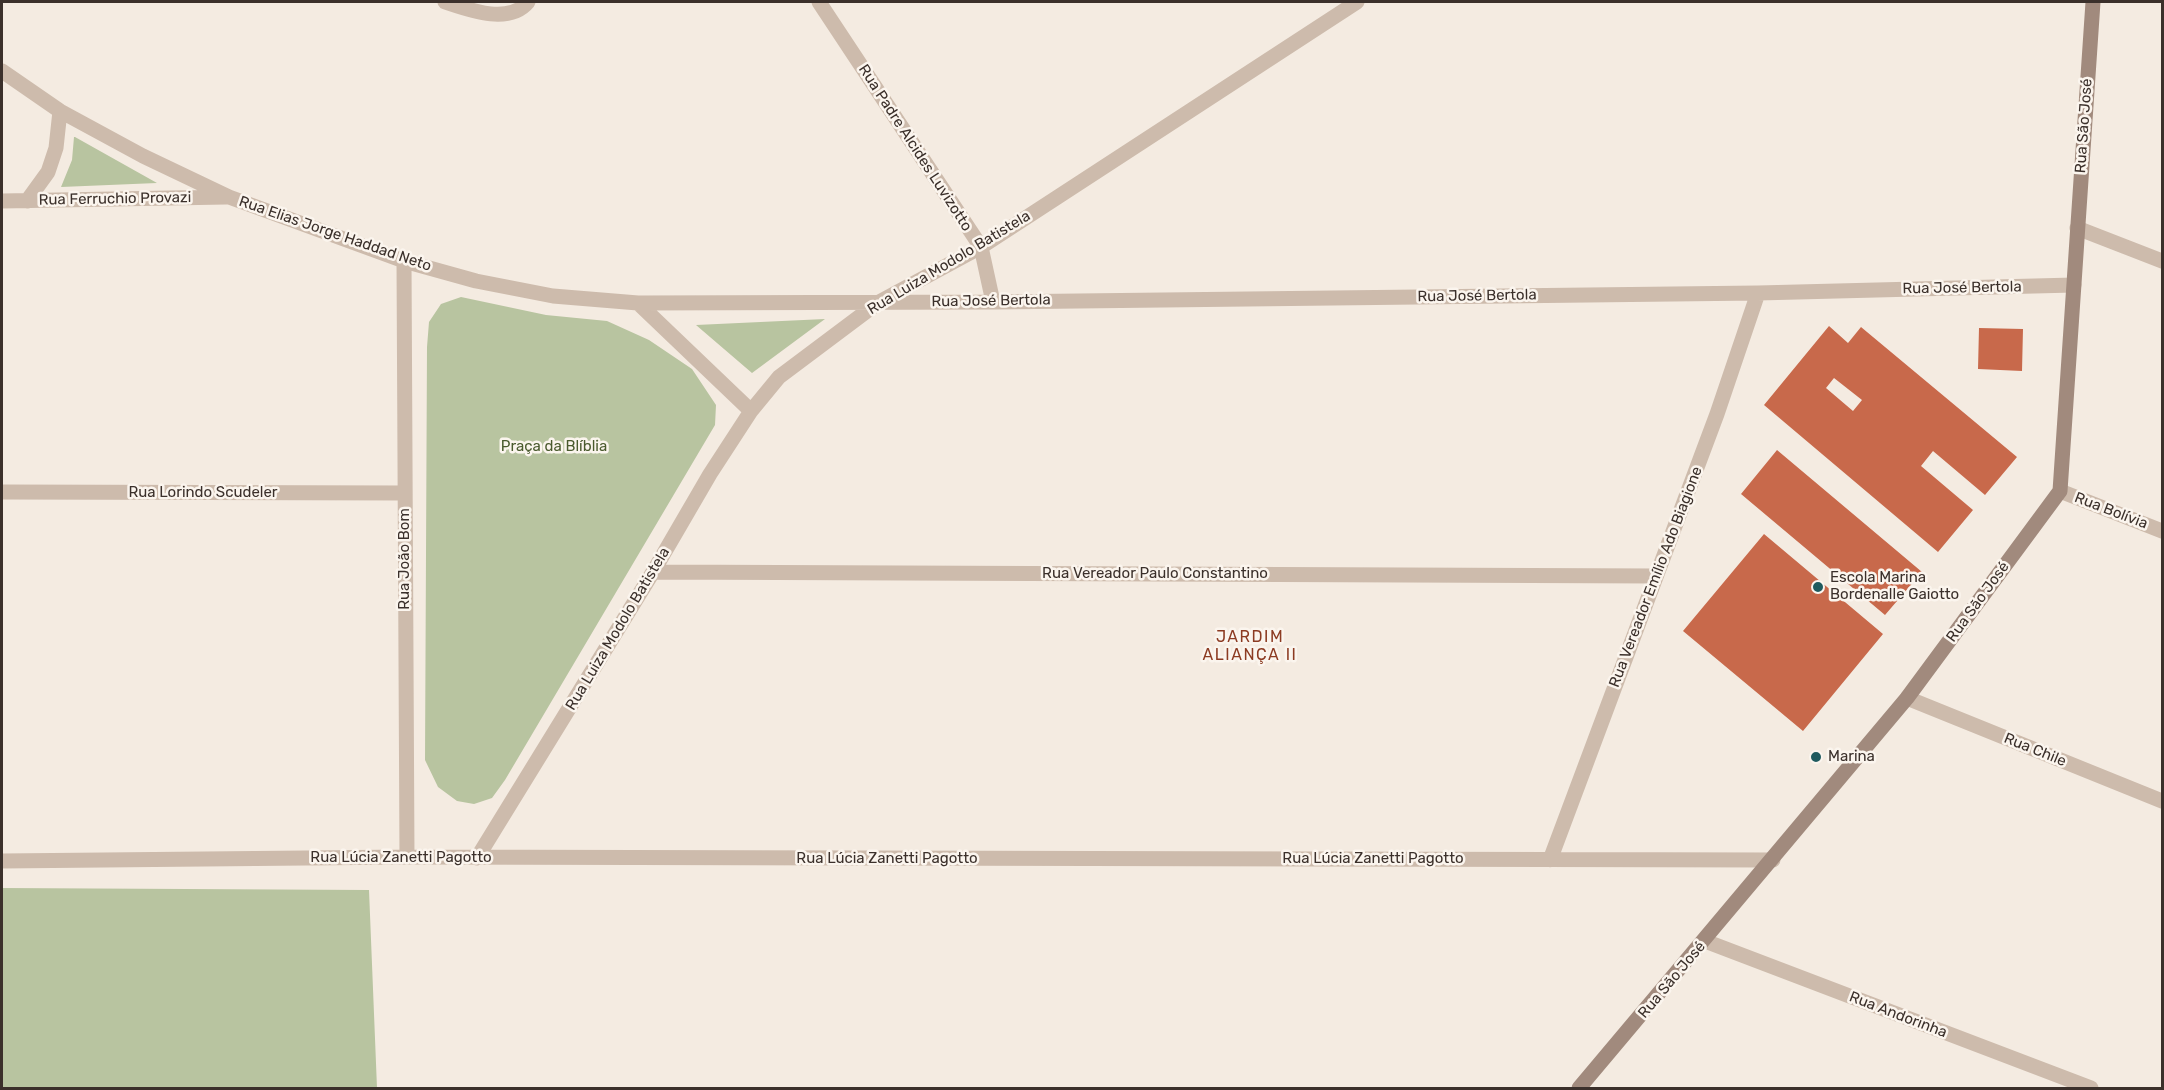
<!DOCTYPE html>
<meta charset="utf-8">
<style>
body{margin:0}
#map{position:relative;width:2164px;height:1090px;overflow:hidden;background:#f4ebe1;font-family:Rubik,sans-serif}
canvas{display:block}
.frame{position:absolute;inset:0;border:3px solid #3b302b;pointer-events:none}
</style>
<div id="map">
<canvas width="2164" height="1090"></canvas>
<div class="frame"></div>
</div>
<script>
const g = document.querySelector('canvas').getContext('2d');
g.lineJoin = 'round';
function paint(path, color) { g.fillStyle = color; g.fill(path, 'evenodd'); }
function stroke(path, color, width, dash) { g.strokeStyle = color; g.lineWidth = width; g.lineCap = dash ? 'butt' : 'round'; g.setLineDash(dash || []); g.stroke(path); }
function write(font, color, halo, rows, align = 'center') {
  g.font = font + ' Rubik,sans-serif'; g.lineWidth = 5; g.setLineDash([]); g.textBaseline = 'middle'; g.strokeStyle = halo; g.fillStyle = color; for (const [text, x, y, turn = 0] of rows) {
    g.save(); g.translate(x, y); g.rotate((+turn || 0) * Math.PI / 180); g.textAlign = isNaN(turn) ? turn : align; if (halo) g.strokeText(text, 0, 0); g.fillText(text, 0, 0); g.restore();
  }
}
const green = new Path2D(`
 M74 137H75L157 183 61 187 72 160Z
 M461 297 546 315 607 321 649 340 692 369 716 405 715 425 505 780 492 798 474 804 457 801 438 787 425 760 427 347 429 322 441 304Z
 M825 319 752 373 696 325Z
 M2 888 369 890 377 1088H2Z`);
const building = new Path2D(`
 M1829 326 1848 343 1861 327 2017 457 1985 495 1933 451 1921 466 1973 510 1938 552 1764 405ZM1834 378 1862 400 1853 411 1826 388Z
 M1979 328 2023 329 2022 371 1978 369Z
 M1777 450 1922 572 1885 615 1741 494Z
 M1764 534 1883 634 1803 731 1683 631Z`);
const street = new Path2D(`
 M445 2C469 10 509 25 528 2
 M819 2 981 247 993 302
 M2 71 60 111 143 156 229 197 404 261 476 281 553 296 638 303 993 302 1758 293 2074 285
 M2 201 226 197
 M27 201 48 172 56 148 60 111
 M2077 228 2162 261
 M404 261 407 857
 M638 303 751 411
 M2060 491 2162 531
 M2 492 405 493
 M653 572 1656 576
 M1907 698 2162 801
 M477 858 653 572 710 474 751 411 779 377 879 302 981 247 1357 2
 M1550 860 1717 414 1758 293
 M2 861 407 857 1773 860
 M1705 941 2091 1088`);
const secondary = new Path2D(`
 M1579 1088 1907 698 2060 491 2093 2`);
const markers = [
 [1818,587,6,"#1f5a5e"],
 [1816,757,6,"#1f5a5e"]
];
const streetNames = [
 ["Rua São José",2084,126,-86],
 ["Rua Padre Alcides Luvizotto",915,148,57],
 ["Rua Ferruchio Provazi",115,199,-1],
 ["Rua Elias Jorge Haddad Neto",335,234,19],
 ["Rua Luiza Modolo Batistela",949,263,-31],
 ["Rua José Bertola",1962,288,-1],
 ["Rua José Bertola",1477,296,-1],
 ["Rua José Bertola",991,301,-1],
 ["Rua Lorindo Scudeler",203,493],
 ["Rua Bolívia",2111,511,21],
 ["Rua João Bom",405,559,-90],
 ["Rua Vereador Paulo Constantino",1155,574],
 ["Rua Vereador Emílio Ado Biagione",1656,577,-69],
 ["Rua São José",1978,602,-54],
 ["Rua Luiza Modolo Batistela",618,629,-59],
 ["Rua Chile",2035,750,22],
 ["Rua Lúcia Zanetti Pagotto",401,858],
 ["Rua Lúcia Zanetti Pagotto",887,859],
 ["Rua Lúcia Zanetti Pagotto",1373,859],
 ["Rua São José",1672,980,-50],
 ["Rua Andorinha",1898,1015,21]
];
const parkNames = [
 ["Praça da Blíblia",554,447]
];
const poiNames = [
 ["Escola Marina",1830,578],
 ["Bordenalle Gaiotto",1830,595],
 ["Marina",1828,757]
];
const neighbourhoodNames = [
 ["JARDIM",1250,637],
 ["ALIANÇA II",1250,655]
];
paint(green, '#b8c4a0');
paint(building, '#c8694b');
stroke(street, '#cdbbac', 15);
stroke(secondary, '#a18a7d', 15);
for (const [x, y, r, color] of markers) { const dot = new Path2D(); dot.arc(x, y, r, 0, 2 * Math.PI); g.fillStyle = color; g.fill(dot); stroke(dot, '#fbf5ee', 2); }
write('15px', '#3b302b', '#fbf5ee', streetNames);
write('15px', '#4a5a2e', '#fbf5ee', parkNames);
write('15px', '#3b302b', '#fbf5ee', poiNames, 'left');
g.letterSpacing = '1.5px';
write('16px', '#8c3b22', '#fbf5ee', neighbourhoodNames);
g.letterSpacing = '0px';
</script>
